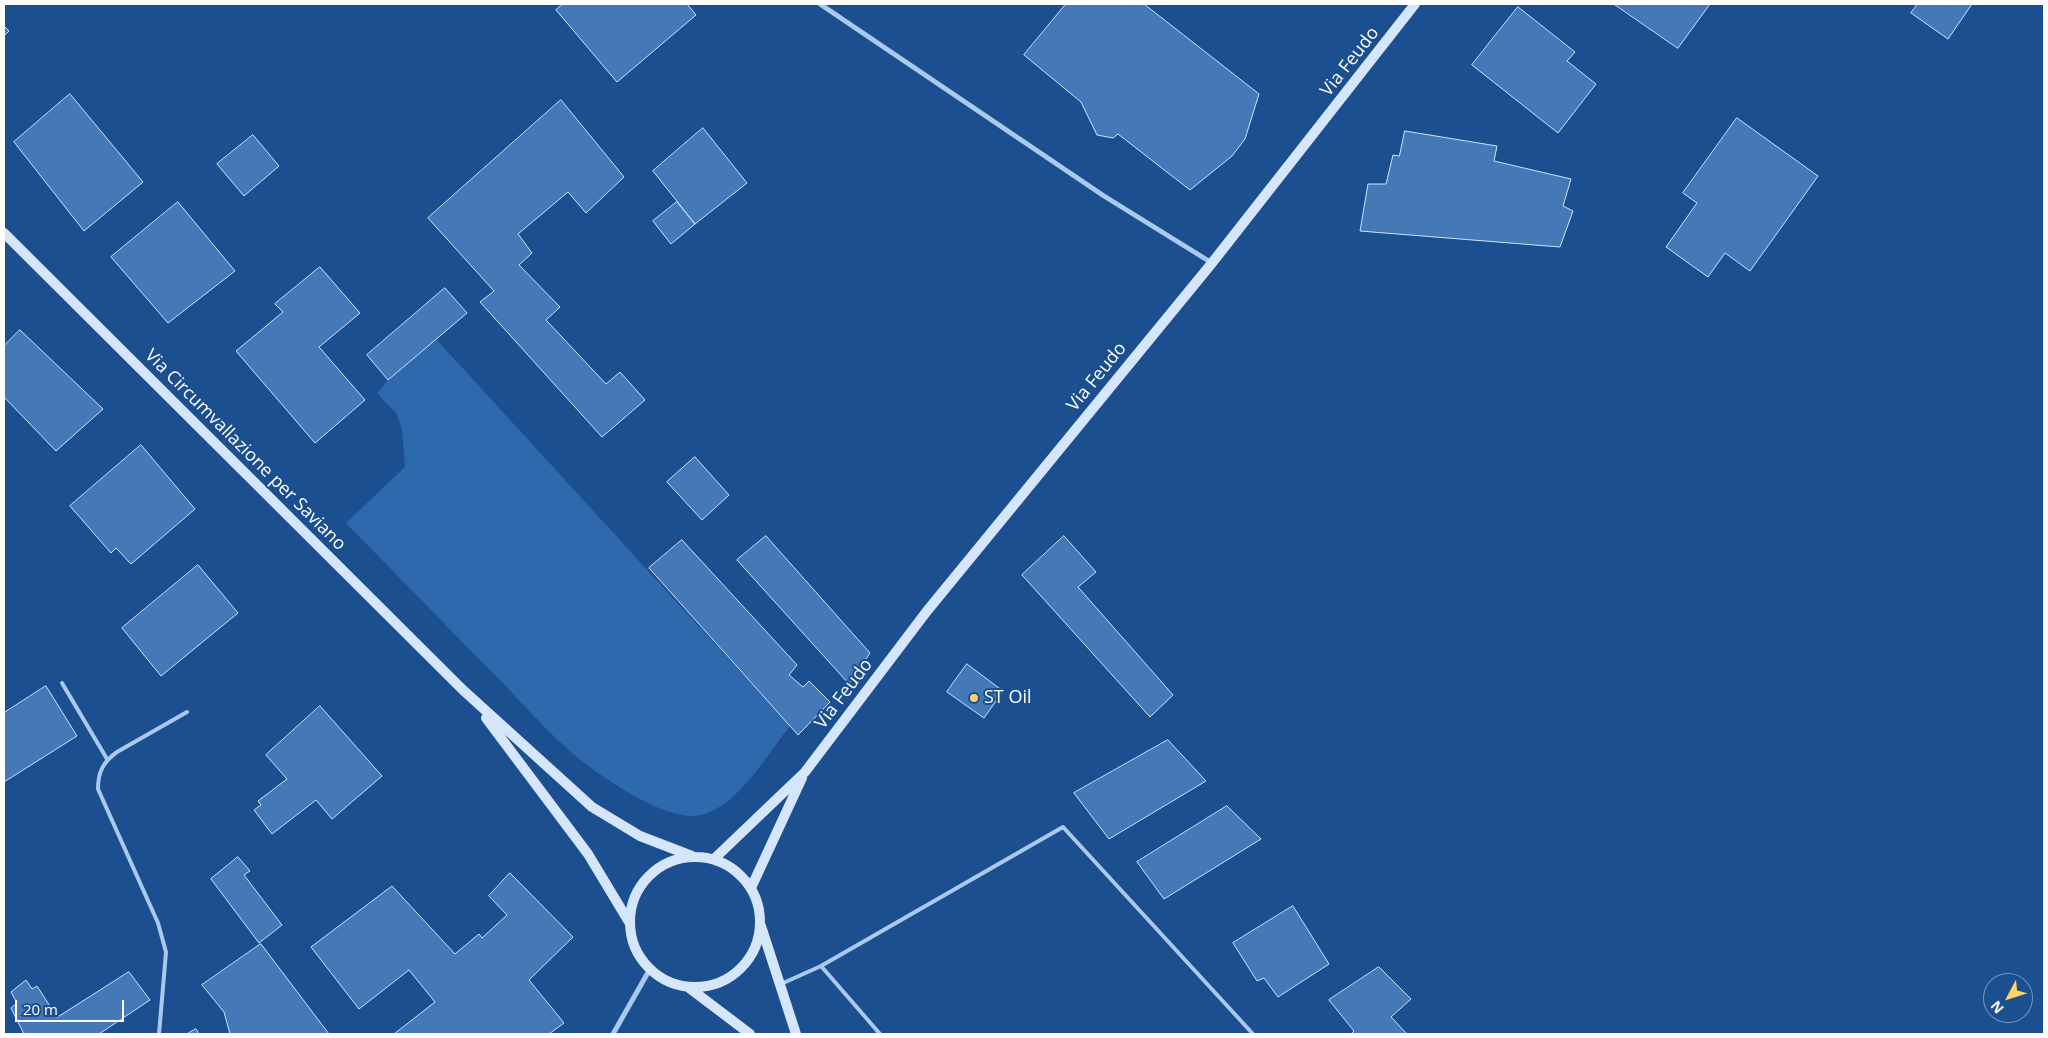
<!DOCTYPE html>
<style>
body{margin:0}
#map{position:relative;width:2048px;height:1038px;overflow:hidden;background:#1b4f8f;font-family:"Open Sans",sans-serif}
canvas{display:block}
.frame{position:absolute;inset:0;border:5px solid #fff;pointer-events:none}
.north{position:absolute;left:1983px;top:973px;width:50px;height:50px;box-sizing:border-box;background:#1b4f8f;border:1px solid #7695bc;border-radius:50%;rotate:230deg;font-size:14px;font-weight:700;line-height:20px;text-align:center;color:#fff}
.north::after{content:'';display:block;margin:auto;width:18px;height:22px;background:#ffd166;clip-path:polygon(50% 0,100% 100%,50% 72%,0 100%)}
.scale{position:absolute;left:15px;top:1000px;width:109px;height:22px;box-sizing:border-box;border:2px solid #fff;border-top:0;padding-left:6px;font-size:15px;line-height:18px;white-space:nowrap;color:#fff;-webkit-text-stroke:4px #1b4f8f;paint-order:stroke}
</style>
<div id="map">
<canvas width="2048" height="1038"></canvas>
<div class="frame"></div>
<div class="north">N</div>
<div class="scale">20 m</div>
</div>
<script>
const g = document.querySelector('canvas').getContext('2d');
g.lineJoin = 'round';
function paint(path, color) { g.fillStyle = color; g.fill(path, 'evenodd'); }
function stroke(path, color, width, dash) { g.strokeStyle = color; g.lineWidth = width; g.lineCap = dash ? 'butt' : 'round'; g.setLineDash(dash || []); g.stroke(path); }
function write(font, color, halo, rows, align = 'center') {
  g.font = font + ' "Open Sans",sans-serif'; g.lineWidth = 4; g.setLineDash([]); g.textBaseline = 'middle'; g.strokeStyle = halo; g.fillStyle = color; for (const [text, x, y, turn = 0] of rows) {
    g.save(); g.translate(x, y); g.rotate((+turn || 0) * Math.PI / 180); g.textAlign = isNaN(turn) ? turn : align; if (halo) g.strokeText(text, 0, 0); g.fillText(text, 0, 0); g.restore();
  }
}
const green = new Path2D(`
 M436 339 790 726C767 755 737 807 701 815 672 822 621 789 598 773 560 747 529 710 497 677 446 626 396 574 346 523L405 467 402 430 397 414 377 393 388 380Z`);
const building = new Path2D(`
 M563 4H687L696 15 617 82 556 10Z
 M1066 4H1144L1259 94 1245 139 1232 156 1190 190 1118 134 1113 138 1097 135 1081 102 1024 55Z
 M1614 4H1710L1678 48Z
 M1918 4H1972L1948 39 1911 13Z
 M1518 7 1575 52 1567 61 1596 84 1558 133 1472 65Z
 M4 26 9 31 4 36Z
 M70 94 143 182 84 231 14 142Z
 M561 100 624 177 586 213 568 192 518 234 532 253 519 265 560 307 546 320 606 384 620 372 645 400 602 437 480 302 494 291 428 218Z
 M1737 118 1818 176 1750 271 1725 253 1708 277 1666 247 1697 203 1683 193Z
 M703 128 747 183 695 224 653 171Z
 M1405 131 1497 146 1494 161 1571 179 1563 206 1573 211 1560 247 1360 231 1368 184H1386L1393 155 1399 156Z
 M253 135 279 166 244 196 217 164Z
 M178 202 235 271 168 323 111 257Z
 M677 202 695 224 671 244 653 221Z
 M320 267 360 313 319 347 365 400 315 443 236 351 283 312 275 304Z
 M445 288 467 313 388 380 367 355Z
 M20 330 103 409 56 451 4 397V346Z
 M141 445 195 509 131 564 116 548 111 553 70 506Z
 M695 457 729 495 702 520 667 482Z
 M766 536 870 653 849 684 737 560Z
 M1064 536 1096 572 1078 587 1173 695 1150 717 1022 575Z
 M682 540 797 665 789 675 803 687 809 681 830 702 798 735 649 568Z
 M198 565 238 613 161 676 122 628Z
 M967 664 1003 691 984 718 947 692Z
 M46 686 77 736 4 782V713Z
 M320 706 382 776 332 819 316 800 272 834 254 810 261 805 258 801 287 779 266 755Z
 M1168 740 1206 781 1109 839 1074 793Z
 M1227 806 1261 839 1164 899 1137 862Z
 M238 857 250 871 244 875 282 925 259 943 211 879Z
 M510 873 573 937 529 980 564 1023 549 1034H394L435 1002 409 970 359 1009 311 947 392 886 455 954 479 934 482 938 507 915 489 896Z
 M1293 906 1329 964 1278 997 1264 978 1257 981 1233 943Z
 M261 944 329 1034H230L224 1012 202 985Z
 M1379 967 1411 999 1391 1017 1407 1034H1351L1354 1031 1329 1000Z
 M129 972 150 1000 99 1034H24L11 1008 17 1003 11 992 26 980 32 989 37 986 57 1017Z
 M196 1029 199 1034H187Z`);
const lane = new Path2D(`
 M62 683 107 759
 M821 966 880 1034
 M781 984 821 966 1063 827 1253 1034
 M159 1034 166 952 158 923 98 789C98 772 103 762 117 752L187 712`);
const street = new Path2D(`
 M820 4 1104 196 1212 263
 M613 1034 650 969`);
const secondary = new Path2D(`
 M4 233 463 690 592 807 640 836 692 856
 M486 718 588 854 629 922
 M630 922a65 65 0 1 1 130 0a65 65 0 1 1-130 0Z
 M714 859 805 772 927 611 1212 263 1415 4
 M751 888 802 778
 M761 926 796 1034
 M688 987 750 1034`);
const markers = [
 [974,698,5,"#ffd166"]
];
const streetNames = [
 ["Via Feudo",1350,62,-52],
 ["Via Feudo",1097,377,-51],
 ["Via Circumvallazione per Saviano",245,450,45],
 ["Via Feudo",844,694,-53]
];
const poiNames = [
 ["ST Oil",984,698]
];
paint(green, '#2e69ad');
paint(building, '#4478b7');
stroke(building, '#cfe3fa', 1);
stroke(lane, '#a9c9ee', 4);
stroke(street, '#a9c9ee', 5);
stroke(secondary, '#d6e6fa', 10);
for (const [x, y, r, color] of markers) { const dot = new Path2D(); dot.arc(x, y, r, 0, 2 * Math.PI); g.fillStyle = color; g.fill(dot); stroke(dot, '#1b4f8f', 2); }
write('18px', '#fff', '#1b4f8f', streetNames);
write('18px', '#fff', '#1b4f8f', poiNames, 'left');
</script>
